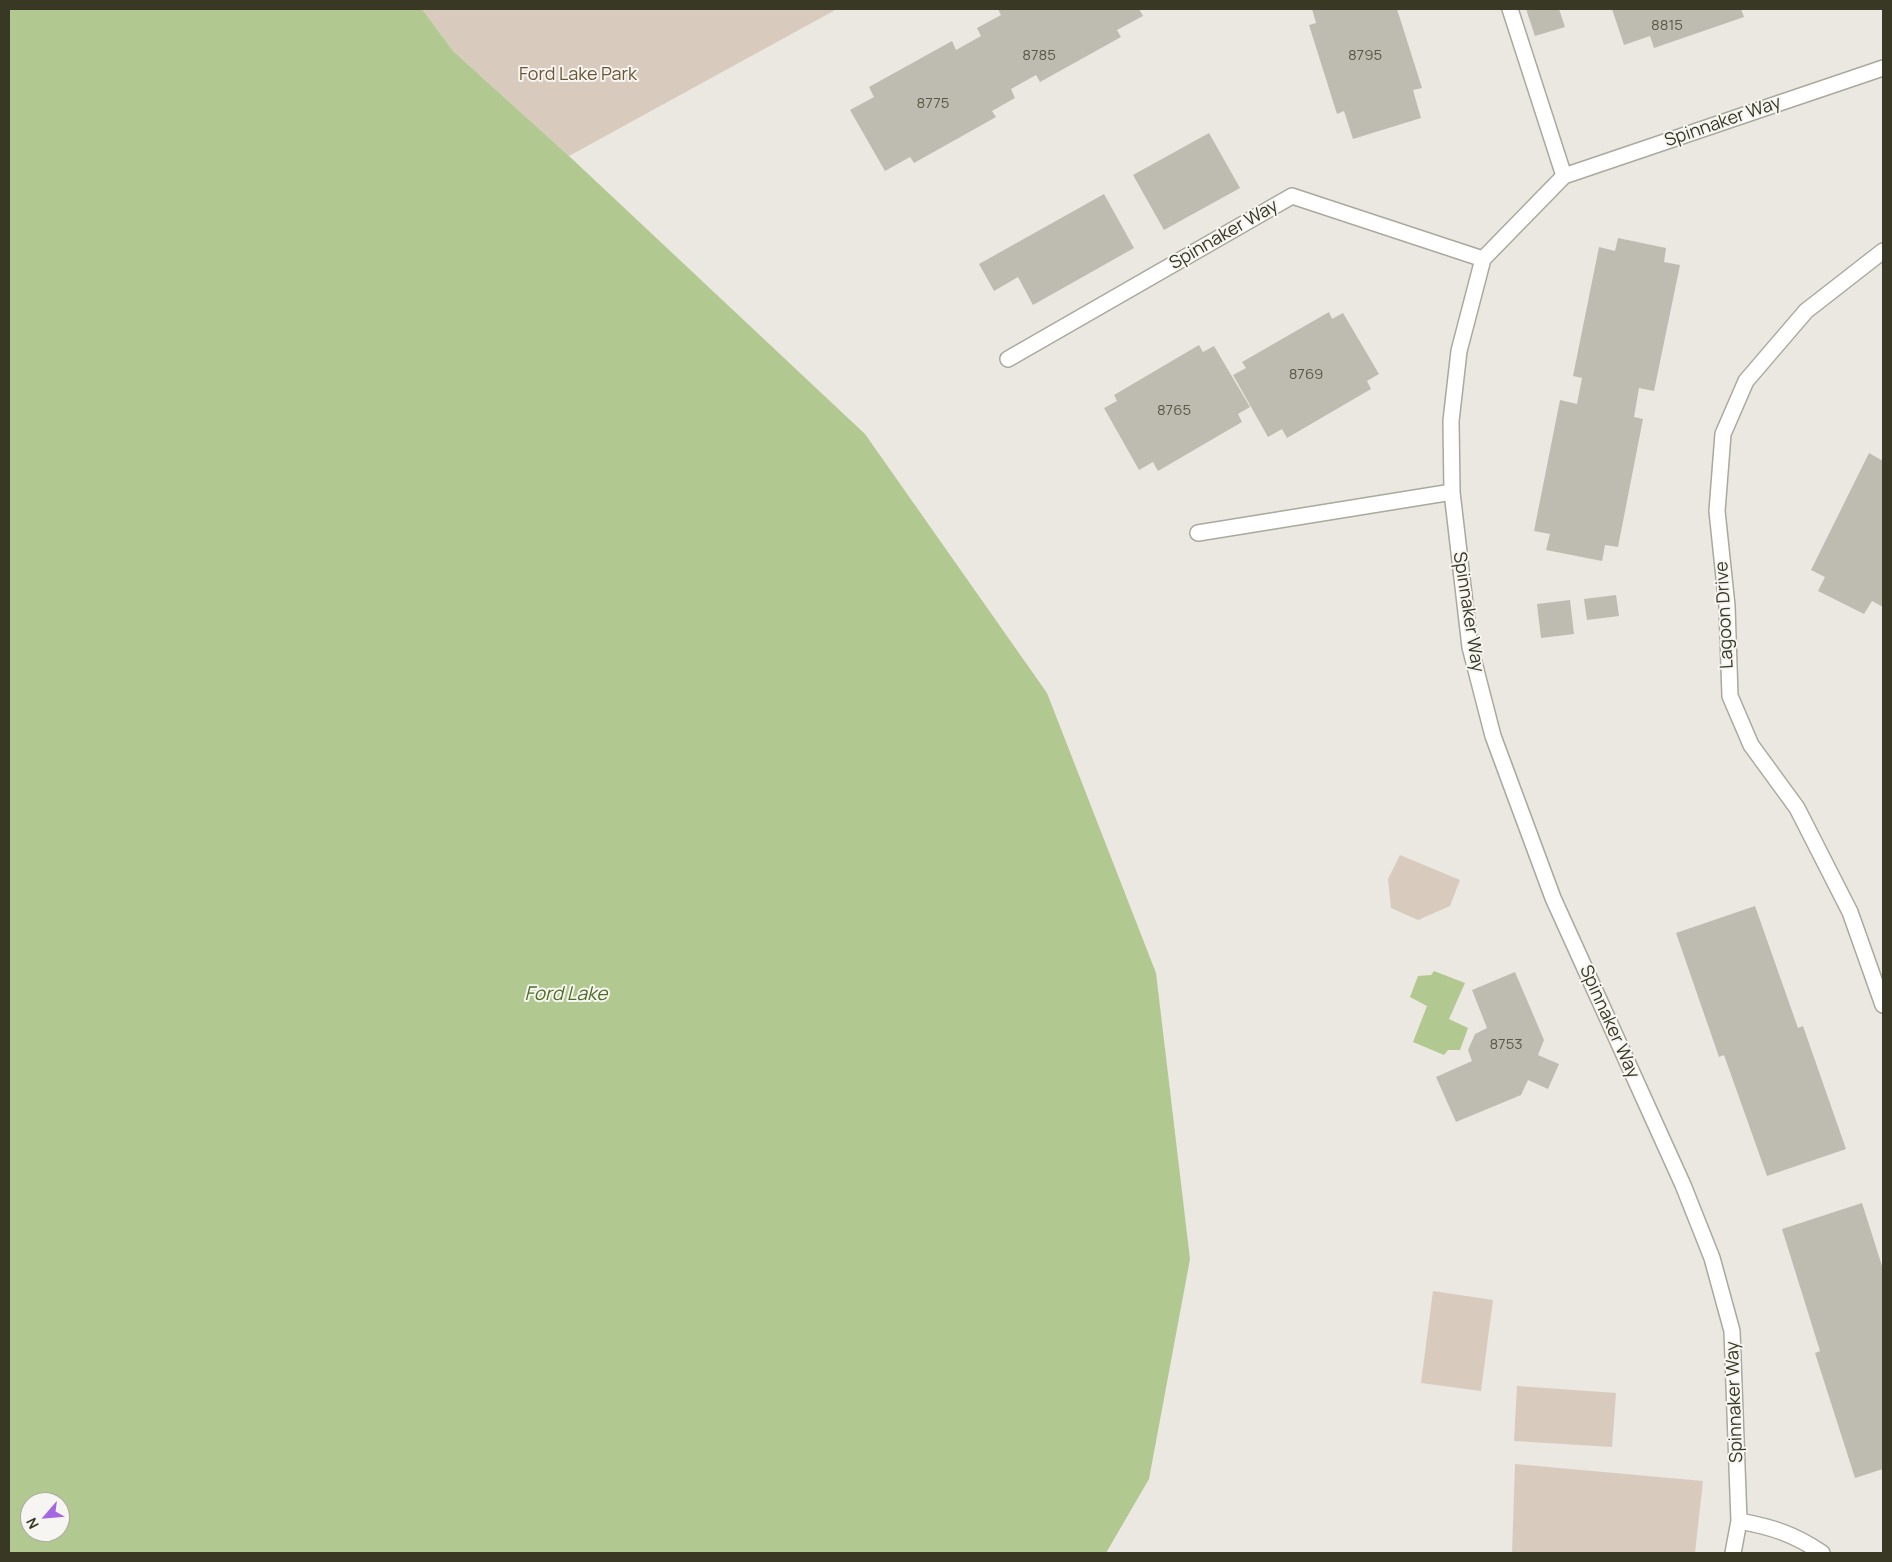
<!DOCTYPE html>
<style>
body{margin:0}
#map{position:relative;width:1892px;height:1562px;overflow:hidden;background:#eae8e1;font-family:Manrope,sans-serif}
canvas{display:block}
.frame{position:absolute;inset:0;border:10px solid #383824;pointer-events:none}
.north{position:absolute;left:20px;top:1492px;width:50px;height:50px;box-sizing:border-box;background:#f7f5f1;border:1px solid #aba99f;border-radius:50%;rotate:243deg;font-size:14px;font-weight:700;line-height:20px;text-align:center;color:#383824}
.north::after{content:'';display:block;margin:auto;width:18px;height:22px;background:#a468e1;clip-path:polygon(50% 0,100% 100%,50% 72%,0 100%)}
</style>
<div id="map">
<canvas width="1892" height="1562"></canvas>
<div class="frame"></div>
<div class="north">N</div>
</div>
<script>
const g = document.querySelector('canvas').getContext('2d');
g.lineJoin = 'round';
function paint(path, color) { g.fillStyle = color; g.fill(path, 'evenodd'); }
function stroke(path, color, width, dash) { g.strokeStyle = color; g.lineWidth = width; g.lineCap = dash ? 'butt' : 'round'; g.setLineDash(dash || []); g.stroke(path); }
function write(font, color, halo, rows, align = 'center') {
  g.font = font + ' Manrope,sans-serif'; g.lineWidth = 4; g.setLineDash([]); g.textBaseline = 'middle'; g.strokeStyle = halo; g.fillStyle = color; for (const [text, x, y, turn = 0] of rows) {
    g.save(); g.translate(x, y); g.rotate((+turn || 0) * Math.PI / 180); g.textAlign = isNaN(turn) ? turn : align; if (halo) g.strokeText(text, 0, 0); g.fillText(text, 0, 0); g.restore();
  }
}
const green = new Path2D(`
 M422 9H837L569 156 453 51Z
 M1400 855 1460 880 1450 906 1418 920 1391 908 1388 879Z
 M1433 1291 1493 1300 1481 1391 1421 1383Z
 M1517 1386 1616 1393 1612 1447 1514 1441Z
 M1515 1464 1703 1481 1695 1553H1512Z`);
const water = new Path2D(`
 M9 9H422L453 51 569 156 865 434 1047 693 1156 973 1190 1259 1149 1479 1106 1553H9ZM30 1502H60V1532H30Z
 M1434 971 1465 983 1449 1019 1468 1028 1460 1050H1448L1444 1055 1413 1042 1427 1006 1410 997 1418 976 1431 975Z`);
const building = new Path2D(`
 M998 9H1139L1143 16 1117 30 1121 37 1040 82 1036 75 1011 89 1015 98 992 111 996 117 914 163 910 157 885 171 850 110 874 97 869 87 952 41 956 50 981 36 977 28 1001 15Z
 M1312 9H1397L1422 88 1413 90 1421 118 1353 139 1344 111 1337 114 1309 25 1316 23Z
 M1526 9H1559L1565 27 1535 36Z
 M1612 9H1741L1744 17 1654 48 1650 36 1624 45Z
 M1209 133 1240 188 1164 230 1133 175Z
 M1104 194 1134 248 1033 305 1018 277 994 291 979 264Z
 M1618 238 1666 248 1664 262 1680 265 1654 391 1639 388 1634 417 1643 419 1618 547 1605 545 1602 561 1546 550 1550 534 1534 531 1560 400 1577 404 1582 378 1573 376 1599 247 1615 251Z
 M1329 312 1332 319 1343 313 1379 374 1367 381 1371 389 1287 438 1282 429 1268 437 1233 375 1246 368 1242 362Z
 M1199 345 1203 352 1214 346 1250 407 1238 414 1242 422 1158 471 1153 462 1139 470 1104 408 1117 401 1114 395Z
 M1869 453 1883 461V607L1872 601 1864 614 1818 591 1825 577 1811 570Z
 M1616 595 1619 616 1587 620 1584 599Z
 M1570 600 1574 634 1541 638 1537 604Z
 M1755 906 1798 1028 1803 1026 1846 1149 1767 1176 1724 1055 1719 1057 1676 933Z
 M1515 972 1544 1040 1538 1055 1559 1064 1548 1089 1528 1080 1521 1095 1456 1122 1436 1077 1472 1061 1468 1050 1475 1034 1487 1028 1472 990Z
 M1862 1203 1883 1269V1469L1855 1478 1815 1353 1820 1351 1782 1229Z`);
const minor = new Path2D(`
 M1510 9 1564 176
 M1883 251 1806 311 1746 381 1723 434 1717 511 1727 606 1730 696 1751 745 1797 808 1850 912 1883 1005
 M1483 259 1459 351 1451 421 1452 492 1470 647 1493 736 1553 898 1683 1185 1712 1258 1732 1331 1739 1521 1733 1553
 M1008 359 1292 196 1483 259 1564 176 1883 68
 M1198 533 1452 492
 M1739 1521C1772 1527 1794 1534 1822 1553`);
const numberNames = [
 ["8815",1667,26],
 ["8785",1039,56],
 ["8795",1365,56],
 ["8775",933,104],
 ["8769",1306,375],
 ["8765",1174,411],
 ["8753",1506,1045]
];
const parkNames = [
 ["Ford Lake Park",578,75]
];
const streetNames = [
 ["Spinnaker Way",1723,122,-19],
 ["Spinnaker Way",1224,235,-30],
 ["Spinnaker Way",1468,612,81],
 ["Lagoon Drive",1725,615,-93],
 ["Spinnaker Way",1609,1022,66],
 ["Spinnaker Way",1735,1402,-92]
];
const waterNames = [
 ["Ford Lake",566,995]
];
paint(green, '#d8cbbd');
paint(water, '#b1c990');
paint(building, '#bebcb1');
stroke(minor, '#aaa99d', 18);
stroke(minor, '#fff', 15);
write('15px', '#5a5947', null, numberNames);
write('18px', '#6a5633', '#f7f5f1', parkNames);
write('18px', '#383824', '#f7f5f1', streetNames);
write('italic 19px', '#4f6d25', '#f7f5f1', waterNames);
</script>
